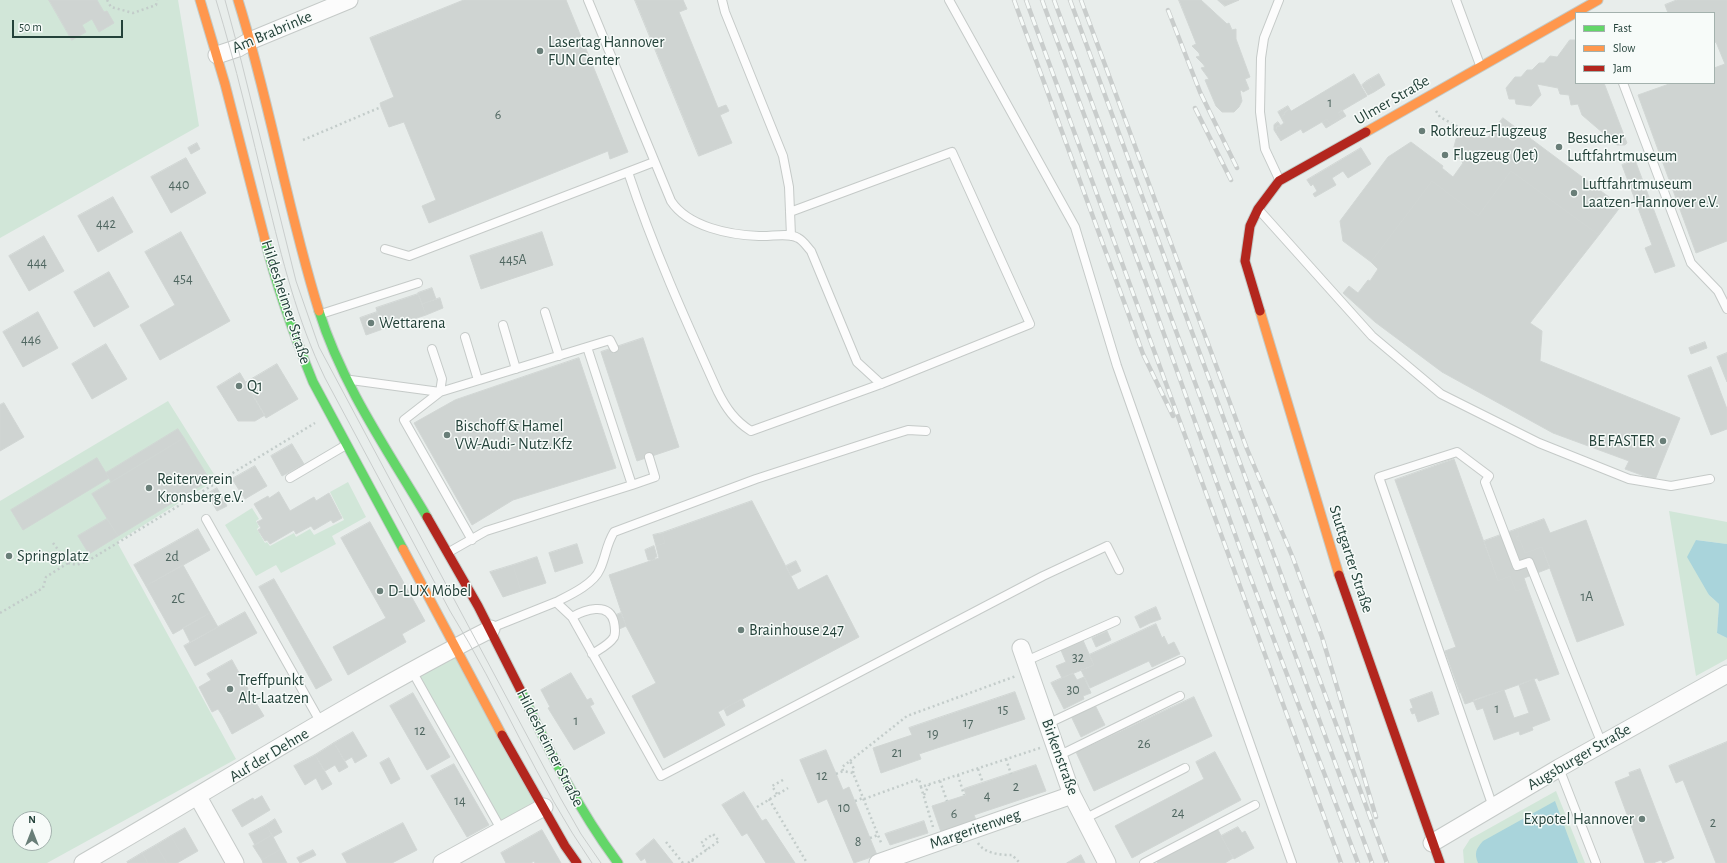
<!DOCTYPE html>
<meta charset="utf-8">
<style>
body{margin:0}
#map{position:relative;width:1727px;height:863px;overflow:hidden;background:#e8edeb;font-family:"Alegreya Sans",sans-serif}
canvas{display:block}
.legend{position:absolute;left:1575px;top:12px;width:140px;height:72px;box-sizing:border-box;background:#f7fbf9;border:1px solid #a3b1ad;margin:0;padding:5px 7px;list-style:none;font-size:12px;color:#24423a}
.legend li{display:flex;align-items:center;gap:8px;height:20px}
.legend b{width:20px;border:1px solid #a3b1ad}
.north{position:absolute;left:12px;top:811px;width:40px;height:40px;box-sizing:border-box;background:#f7fbf9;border:1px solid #a3b1ad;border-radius:50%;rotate:0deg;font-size:11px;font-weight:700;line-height:16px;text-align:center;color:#24423a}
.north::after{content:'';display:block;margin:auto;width:14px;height:18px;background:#697e78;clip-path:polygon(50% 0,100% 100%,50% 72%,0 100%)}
.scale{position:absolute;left:12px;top:20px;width:111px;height:18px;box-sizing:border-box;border:2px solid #24423a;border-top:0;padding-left:5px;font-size:12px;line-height:14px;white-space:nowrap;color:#24423a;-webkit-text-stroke:3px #f7fbf9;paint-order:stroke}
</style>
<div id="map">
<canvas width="1727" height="863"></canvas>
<ul class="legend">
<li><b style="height:5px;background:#63d668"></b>Fast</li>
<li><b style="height:5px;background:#ff974d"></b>Slow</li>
<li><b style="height:5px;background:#b3261e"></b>Jam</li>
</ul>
<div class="north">N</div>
<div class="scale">50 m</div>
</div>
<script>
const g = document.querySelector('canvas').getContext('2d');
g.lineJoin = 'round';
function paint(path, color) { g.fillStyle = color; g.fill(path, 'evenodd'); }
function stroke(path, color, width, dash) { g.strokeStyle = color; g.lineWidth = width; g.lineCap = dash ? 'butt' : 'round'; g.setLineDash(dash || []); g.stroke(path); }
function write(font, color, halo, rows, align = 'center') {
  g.font = font + ' "Alegreya Sans",sans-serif'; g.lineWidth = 3; g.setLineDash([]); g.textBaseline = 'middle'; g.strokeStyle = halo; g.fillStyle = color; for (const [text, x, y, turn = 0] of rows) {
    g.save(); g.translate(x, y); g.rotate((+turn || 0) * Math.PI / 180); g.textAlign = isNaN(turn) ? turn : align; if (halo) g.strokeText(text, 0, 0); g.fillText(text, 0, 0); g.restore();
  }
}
const green = new Path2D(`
 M0 0H178L199 126 0 238Z
 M168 401 217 479 117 542 236 759 47 863H0V501ZM20 819H44V843H20Z
 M348 482 366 517 332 536 336 544 281 573 276 565 256 576 225 525 252 508 259 519 256 521 259 527 257 529 265 543 267 542 270 546 294 533 296 537 310 529 314 535 344 520 330 492Z
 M1669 511 1727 522V544L1696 540 1709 595 1719 604 1717 633 1727 638V659L1696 676Z
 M454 652 535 801 500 823 416 672Z
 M1556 791 1585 863H1464L1463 850 1470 839Z`);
const water = new Path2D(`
 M1696 540 1727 544V638L1717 633 1719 604 1709 595 1687 557Z
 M1555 801 1578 863H1478C1474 853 1476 849 1483 841Z`);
const building = new Path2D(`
 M49 0H97L104 12 107 11 114 23 99 32 92 19 82 25 86 32 72 40Z
 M464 0H566L628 152 610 159 608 151 429 223 422 206 436 200 404 122 389 127 381 107 380 103 394 97 370 38Z
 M635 0H683L687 9 679 12 718 108 726 105 729 111 720 115 732 143 699 156Z
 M1179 0H1201L1227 24 1229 23 1232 30 1236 29V39L1250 77 1245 79 1249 89 1243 92 1242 90 1240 91 1242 101 1239 107 1234 112H1222L1216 106 1205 80 1209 79 1201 68 1205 67 1203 64 1196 57 1200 56 1199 53 1192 46 1196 44Z
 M1218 0H1239L1225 6Z
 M1677 0H1727V241L1696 253 1638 95 1672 83H1714V68L1725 64 1716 42 1714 43V13H1668L1665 5Z
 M1570 40H1576V83H1604L1627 143 1625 145H1617L1582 115 1578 104 1571 105 1569 95 1560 94 1558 88 1537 84 1541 95 1531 106 1516 104 1515 99H1509L1506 88 1515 77H1521L1527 70H1532L1539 63H1544L1550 56 1557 57Z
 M1354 74 1367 96 1338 113 1341 117 1330 124 1327 119 1303 133 1301 129 1282 140 1276 129V127L1278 125 1279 127 1285 122 1282 116 1285 114 1284 113 1289 109 1291 111Z
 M1379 74 1385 85 1374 92 1367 81Z
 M1367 81 1374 92 1368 95 1362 85Z
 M1288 106 1291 111 1289 109 1282 116 1285 122 1284 123 1278 112Z
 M1342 110 1346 116 1326 128 1322 122 1327 119 1330 124 1341 117 1338 113Z
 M1503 118 1621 206 1599 235 1511 171 1478 216 1432 181 1371 262 1343 241 1340 221 1388 157 1411 142 1443 166 1442 168 1453 177 1463 163 1458 158 1454 147 1456 139 1458 136 1460 137 1463 134 1461 132 1464 128 1469 132 1480 133 1487 138Z
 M1278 122 1281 126 1278 125 1276 129 1282 140 1281 141 1274 130V125Z
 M197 143 200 149 191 154 188 148Z
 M1361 148 1371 164 1348 178 1343 171 1332 178 1336 185 1315 197 1313 194 1317 191 1313 184 1311 186 1307 180Z
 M186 158 206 193 171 213 151 177Z
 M1635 160 1675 266 1655 273 1645 248 1652 245 1622 165Z
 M1511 171 1599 235 1530 323 1542 331 1540 361 1680 418 1655 480 1625 469 1629 461 1553 433 1442 372 1375 322 1343 293 1349 286 1358 293 1368 280 1370 281 1378 269 1371 262 1432 181 1478 216Z
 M113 197 133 232 98 252 78 216Z
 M181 232 230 321 160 360 140 325 175 305 145 252Z
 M542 232 553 265 481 289 470 256Z
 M44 236 64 271 29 291 9 256Z
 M109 272 129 307 94 327 74 292Z
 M432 288 436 299 422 304 418 293Z
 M418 294 426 315 383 329 376 308Z
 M440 298 443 308 426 315 422 304Z
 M38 312 58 348 23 367 3 332Z
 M377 312 383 329 366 335 360 318Z
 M643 338 679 447 637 461 601 352Z
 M1705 342 1707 348 1691 354 1689 348Z
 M106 344 127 379 92 399 72 364Z
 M1727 353V382L1717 357Z
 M579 358 616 468 513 500 472 525 414 423 455 400Z
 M277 364 298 399 266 418 245 383Z
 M1711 367 1727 409V429L1711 435 1688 376Z
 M240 373 265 415 255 421H238L217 387Z
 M4 403 24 437 0 451V405Z
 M178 429 184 438 111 482 106 473Z
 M184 438 210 480 118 536 92 494Z
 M292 444 304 464 282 476 271 456Z
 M97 458 109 478 23 530 11 510Z
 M1454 459 1498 581 1510 576 1516 591 1527 587 1559 674 1539 681 1537 678 1468 703 1463 692 1460 693 1445 651 1456 647 1395 480Z
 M255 466 267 486 245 499 232 479Z
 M217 488 227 506 217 511 207 494Z
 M279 492 290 511 314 497 316 501 329 493 342 518 333 523 331 520 314 530 311 526 296 534 294 530 270 544 267 540 265 541 258 530 261 528 257 522 263 519 254 504 268 496 269 498Z
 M752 501 798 590 827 575 859 637 718 712 725 725 664 758 632 696 656 683 626 626 609 575 659 558 656 546 665 543 662 533Z
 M107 519 118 536 89 554 78 536Z
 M1544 519 1550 533 1586 520 1624 625 1577 642 1542 547 1525 553 1520 540 1518 541 1516 537 1519 536 1517 529Z
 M370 522 425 621 402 634 406 642 348 675 333 647 386 618 341 538Z
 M198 529 210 550 146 586 134 565Z
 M1517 529 1519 536 1516 537 1518 541 1520 540 1525 553 1542 547 1550 568 1524 578 1527 587 1516 591 1510 576 1498 581 1484 541Z
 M662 533 665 543 656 546 653 535Z
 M577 544 583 563 555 572 549 553Z
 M654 546 657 557H655V560H648L645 550Z
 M537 557 546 583 521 591 513 565Z
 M796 561 801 571 791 576 786 566Z
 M183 565 210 613 173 634 146 586Z
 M513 565 521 591 503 597 490 572Z
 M274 579 332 680 316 689 259 587Z
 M1156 607 1161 619 1150 623 1145 612Z
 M245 612 257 633 195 666 184 646Z
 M1145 612 1150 623 1140 628 1135 617Z
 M210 613 218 627 190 642 183 628Z
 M621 613 626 626 617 630 611 617Z
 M1156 624 1162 638 1164 636 1168 645 1174 642 1180 654 1152 667 1149 661 1090 688 1081 670 1094 665 1089 655Z
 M1107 631 1111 640 1096 647 1092 638Z
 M1082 638 1094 665 1062 678 1056 666 1066 662 1060 648Z
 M232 660 253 698 222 715 218 709 212 712 199 687 211 680 207 674Z
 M571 673 587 700 591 698 594 704 590 706 605 733 574 750 548 708 550 707 541 690Z
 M1073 673 1077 680 1084 677 1091 693 1083 696 1084 699 1064 709 1051 683Z
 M1534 679 1550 720 1532 727 1533 730 1520 735 1519 731 1494 740 1483 708 1477 710 1473 700 1504 690 1514 718 1529 713 1519 685Z
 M1015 692 1025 719 919 754 921 759 881 773 873 748 912 735 909 728Z
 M1432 692 1439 714 1418 722 1415 713 1412 714 1410 709 1413 708 1410 700Z
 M1463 692 1468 703 1465 704 1461 693Z
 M413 693 450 757 427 770 390 706Z
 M1194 697 1212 736 1094 791 1076 752Z
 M253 698 264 716 232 734 222 715Z
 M742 699 745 706 727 716 724 709Z
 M1095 705 1105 725 1081 737 1071 716Z
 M353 732 367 756 355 763 352 757 345 761 334 743Z
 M1727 742V863H1716L1683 780 1676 783 1669 766Z
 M334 743 348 767 339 772 335 765 325 771 315 755Z
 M826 750 843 790 849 787 877 855 854 863 827 799 818 803 800 760Z
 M1215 752 1241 800 1132 858 1115 826 1204 779 1196 762Z
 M315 755 332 784 322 790 316 778 305 785 294 766Z
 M389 758 400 779 391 784 380 763Z
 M454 764 489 825 467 837 431 776Z
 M1036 765 1046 791 974 815 976 820 941 832 932 806 966 795 964 789Z
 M1640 769 1674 858 1663 863 1661 860 1653 863H1645L1615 782 1630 776 1629 773Z
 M744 792 762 821 766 819 795 863H766L747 833 742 836 722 805Z
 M262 796 270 810 242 827 232 810 253 798 254 800Z
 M275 819 282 832 273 837 266 825Z
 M924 821 928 833 890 845 885 834Z
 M403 823 417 850 392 863H347L342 854Z
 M266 825 272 835 255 845 249 834Z
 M1238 827 1242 833 1245 831 1254 848 1234 859 1221 836Z
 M185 828 198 851 184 859 171 836Z
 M1217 828 1233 858 1225 863H1158L1156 861Z
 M542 830 561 863H535L534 861 531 863H506L501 853Z
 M272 835 280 850 262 860 253 846Z
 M171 836 184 859 177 863H167L156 845Z
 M654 839 673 863H647L645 858 641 861 636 854Z
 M156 845 167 863H148L142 853Z
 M280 850 287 863H263L262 860Z
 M313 850 316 855 300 863 297 858Z
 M142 853 148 863H128L127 862Z
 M1081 855 1085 863H1067Z`);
const path = new Path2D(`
 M107 0 111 7 133 13 156 5 157 0
 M1436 111 1440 117 1462 129
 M303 140 381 107
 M53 543 68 563 77 565 91 559 315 423
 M0 613 43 588 46 577 68 563
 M1006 759 1011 774
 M850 761 907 716 1016 676
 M978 769 983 783
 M853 773 854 769 850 761 842 767 843 771 853 773 882 845
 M836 774 843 771
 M958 775 964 795
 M940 781 947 801
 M777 794 772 786 783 780
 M924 795 929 785
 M769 799 807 863
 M864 799 919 779 921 787
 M855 801 863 798
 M757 807 788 788
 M933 827 921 787 1040 748
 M870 838 878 835
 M666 842 683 863
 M978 843C985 854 1001 855 1012 855L1020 863
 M692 860 719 841 713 834 701 843 707 850
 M688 863 692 860 694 863`);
const lane = new Path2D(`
 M588 0 671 201C688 227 730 235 759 236 771 237 788 232 798 238 804 241 807 247 811 251L857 362 881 384
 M722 0 725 12 783 156 789 187 791 236
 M949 0 1075 227 1117 366 1292 863
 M1456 0 1480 65
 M1623 83 1691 263 1718 291 1727 309
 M628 172C653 248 685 319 718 392 726 408 735 421 751 431L881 384 1030 324 952 152 790 212
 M1279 179 1265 149 1260 112 1261 58 1264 38 1279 0
 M1259 210 1372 336 1441 394 1539 443 1629 479 1671 486 1710 479
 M385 249 409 256 654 162
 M545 312 559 356
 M321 314 418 283
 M503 325 516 369
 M465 337 478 380
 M587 347 610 340 614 348
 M432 349 442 379 440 392 404 420 472 540
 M351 380 440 392 587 347 632 485 486 531 449 552
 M290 478 346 445
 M632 485 655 477 649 457
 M206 519 321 723
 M556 602C570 595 594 584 600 569 606 556 606 545 614 532L756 479 885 437 908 430 926 431
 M572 617C584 610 609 601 614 622 615 627 616 632 614 637 609 645 600 649 592 654
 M491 628 556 602 572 617 661 776 1043 576 1107 546 1119 570
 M1026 661 1116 621
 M412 671 502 831
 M1047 724 1181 661
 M1058 756 1180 696
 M1559 768 1596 863
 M1493 807 1379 477 1457 452 1489 476 1485 482 1517 566 1529 562 1602 744
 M1084 819 1185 768
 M1144 863 1255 805`);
const street = new Path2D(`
 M217 55 238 48 252 40 349 0
 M1021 648 1072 795 1107 863
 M198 797 235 863
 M1432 843 1559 768 1727 674
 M83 863C219 785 351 700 491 629
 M442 863 544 807
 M878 863 1072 795`);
const fast = new Path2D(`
 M265 240C277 289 294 335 313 382L403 549
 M319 311C342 385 388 451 427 517
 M521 691C549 751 578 809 618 863`);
const slow = new Path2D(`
 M200 0 225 84 265 240
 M238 0C270 102 287 209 319 311
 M1366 132 1598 0
 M1260 311 1339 575
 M403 549 502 735`);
const jam = new Path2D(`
 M1260 311 1245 261 1250 226 1258 209 1279 181 1366 132
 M427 517 478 606 521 691
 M1339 575 1440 863
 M502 735 565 846 577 863`);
const tram = new Path2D(`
 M216 0C236 65 251 131 267 197 282 259 297 320 325 378L450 611C501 693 537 784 592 863
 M225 0 238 48 296 281 319 347 561 799 581 834 601 863`);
const rail = new Path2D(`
 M1014 0 1143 354 1173 416
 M1026 0 1341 863
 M1042 0 1148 289 1248 571 1358 863
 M1054 0 1372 863
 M1070 0 1387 863
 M1081 0 1247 449 1293 558 1322 637 1376 817
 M1168 10 1200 92 1237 168
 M1195 108 1231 180`);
const markers = [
 [540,51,4,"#697e78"],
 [1422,131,4,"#697e78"],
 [1559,147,4,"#697e78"],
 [1445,155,4,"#697e78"],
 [1574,193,4,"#697e78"],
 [371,323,4,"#697e78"],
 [239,386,4,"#697e78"],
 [447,435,4,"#697e78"],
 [1663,441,4,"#697e78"],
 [149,488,4,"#697e78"],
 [9,556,4,"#697e78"],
 [380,591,4,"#697e78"],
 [741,630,4,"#697e78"],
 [230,689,4,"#697e78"],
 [1642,819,4,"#697e78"]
];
const numberNames = [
 ["1",1330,103],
 ["6",498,115],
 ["440",179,185],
 ["442",106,224],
 ["445A",513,260],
 ["444",37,263],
 ["454",183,279],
 ["446",31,340],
 ["2d",172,557],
 ["1A",1587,597],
 ["2C",178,599],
 ["32",1078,658],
 ["30",1073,690],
 ["1",1497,709],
 ["15",1003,710],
 ["1",576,721],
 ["17",968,723],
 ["12",420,731],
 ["19",933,734],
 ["26",1144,744],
 ["21",897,753],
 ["12",822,776],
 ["2",1016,787],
 ["4",987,796],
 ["14",460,801],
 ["10",844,808],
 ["24",1178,813],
 ["6",954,814],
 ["2",1713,823],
 ["8",858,842]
];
const streetNames = [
 ["Am Brabrinke",272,32,-23],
 ["Ulmer Straße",1392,100,-30],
 ["Hildesheimer Straße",286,302,72],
 ["Stuttgarter Straße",1351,559,72],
 ["Hildesheimer Straße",550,748,63],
 ["Auf der Dehne",269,755,-31],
 ["Birkenstraße",1060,757,70],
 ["Augsburger Straße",1579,757,-30],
 ["Margeritenweg",975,829,-19]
];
const poiNames = [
 ["Lasertag Hannover",548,42],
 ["FUN Center",548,60],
 ["Rotkreuz-Flugzeug",1430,131],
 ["Besucher",1567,138],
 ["Luftfahrtmuseum",1567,156],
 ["Flugzeug (Jet)",1453,155],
 ["Luftfahrtmuseum",1582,184],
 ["Laatzen-Hannover e.V.",1582,202],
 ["Wettarena",379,323],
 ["Q1",247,386],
 ["Bischoff & Hamel",455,426],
 ["VW-Audi- Nutz.Kfz",455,444],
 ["BE FASTER",1655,441,"right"],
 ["Reiterverein",157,479],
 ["Kronsberg e.V.",157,497],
 ["Springplatz",17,556],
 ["D-LUX Möbel",388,591],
 ["Brainhouse 247",749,630],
 ["Treffpunkt",238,680],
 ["Alt-Laatzen",238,698],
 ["Expotel Hannover",1634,819,"right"]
];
paint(green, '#d1e6d8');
paint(water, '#a9d4db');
paint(building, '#cfd4d2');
stroke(building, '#d1d6d4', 1);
stroke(lane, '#c5cac8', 10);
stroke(street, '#c5cac8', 19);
stroke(fast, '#c3cbc8', 11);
stroke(slow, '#c3cbc8', 11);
stroke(jam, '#c3cbc8', 11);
stroke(path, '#c3ccca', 2.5, [2, 3]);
stroke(lane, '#fcfcfc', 8);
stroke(street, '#fcfcfc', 17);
stroke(fast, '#63d668', 9);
stroke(slow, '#ff974d', 9);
stroke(jam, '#b3261e', 9);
stroke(tram, '#c9cdcc', 1);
stroke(rail, '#c9cdcc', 4.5);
stroke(rail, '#f7fbf9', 3, [9]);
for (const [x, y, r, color] of markers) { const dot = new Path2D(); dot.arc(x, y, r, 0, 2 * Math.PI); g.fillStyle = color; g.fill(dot); stroke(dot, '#f7fbf9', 1.5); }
write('14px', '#506761', null, numberNames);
write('16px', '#24423a', '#f7fbf9', streetNames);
write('16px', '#24423a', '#f7fbf9', poiNames, 'left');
</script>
